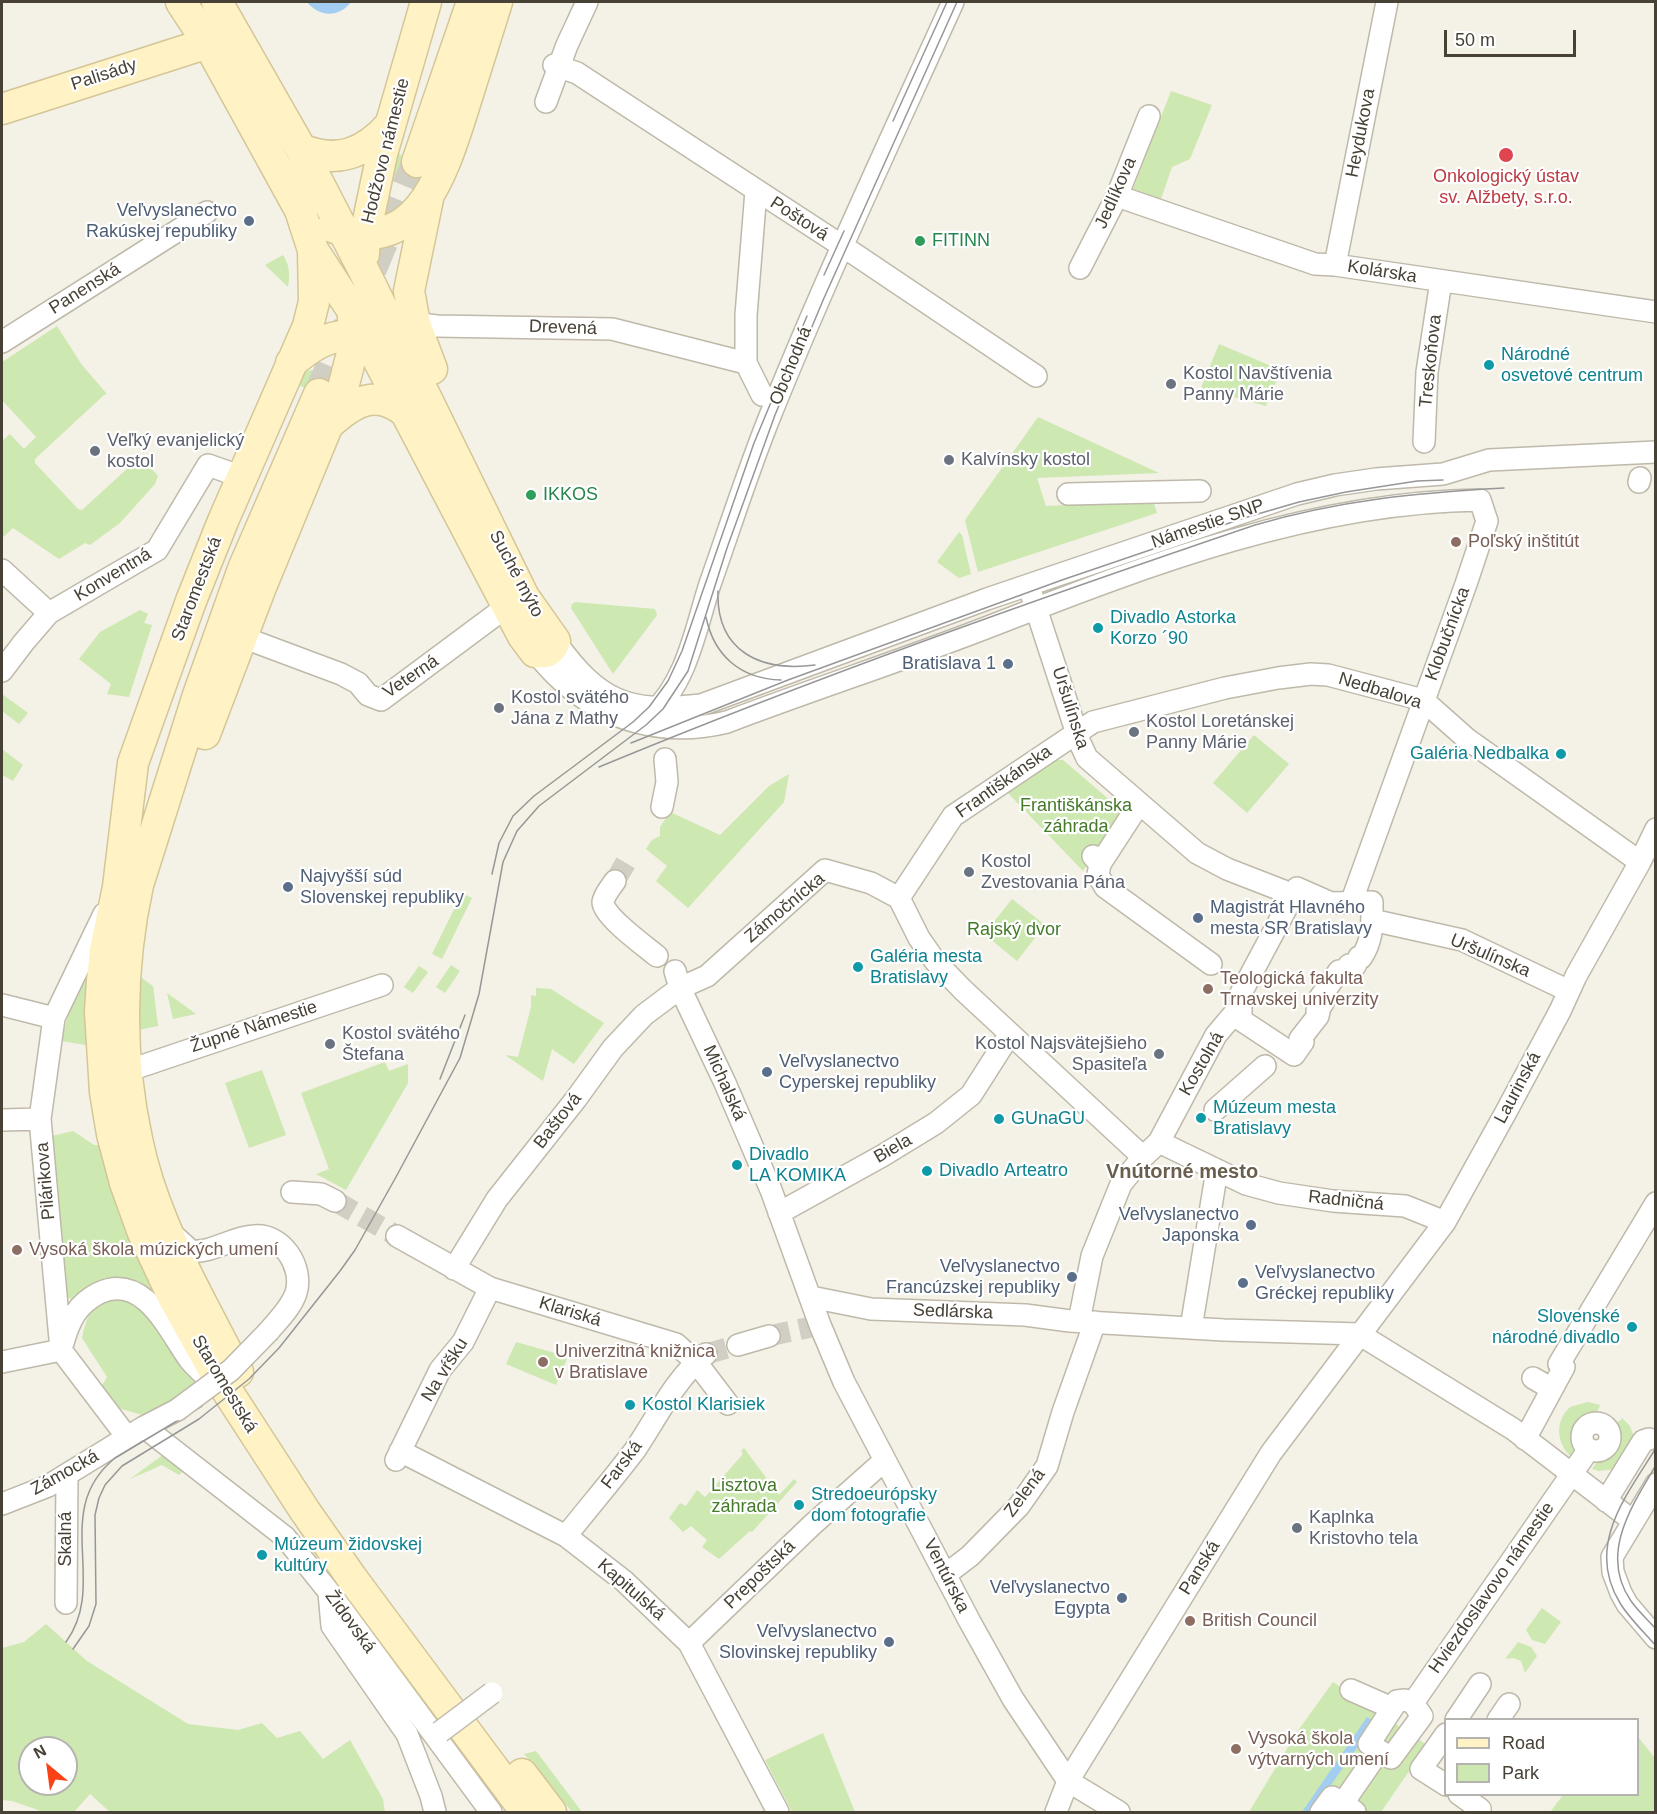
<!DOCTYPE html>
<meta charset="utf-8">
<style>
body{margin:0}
#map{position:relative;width:1657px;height:1814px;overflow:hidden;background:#f4f1e7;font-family:Arial,sans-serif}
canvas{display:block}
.frame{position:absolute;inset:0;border:3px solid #474136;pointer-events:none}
.legend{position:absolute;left:1444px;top:1718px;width:195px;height:78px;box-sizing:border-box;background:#fff;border:2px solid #b5b3af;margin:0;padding:8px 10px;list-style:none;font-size:18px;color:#474136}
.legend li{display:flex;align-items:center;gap:12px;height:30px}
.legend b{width:30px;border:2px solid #b5b3af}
.north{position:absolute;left:18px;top:1736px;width:60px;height:60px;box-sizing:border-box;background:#fff;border:2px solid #b5b3af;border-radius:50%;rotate:331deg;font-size:16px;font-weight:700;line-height:24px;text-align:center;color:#474136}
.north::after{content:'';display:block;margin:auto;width:21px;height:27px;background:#fb4217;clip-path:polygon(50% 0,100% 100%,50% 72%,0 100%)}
.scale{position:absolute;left:1444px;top:30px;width:132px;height:27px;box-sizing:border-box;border:3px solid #474136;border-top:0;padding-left:8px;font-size:18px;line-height:21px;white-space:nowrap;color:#474136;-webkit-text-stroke:4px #fff;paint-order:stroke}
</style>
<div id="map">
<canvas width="1657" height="1814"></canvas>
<div class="frame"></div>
<ul class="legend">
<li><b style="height:8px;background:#fff3c6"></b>Road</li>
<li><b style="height:16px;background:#cde8b0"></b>Park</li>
</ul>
<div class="north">N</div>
<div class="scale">50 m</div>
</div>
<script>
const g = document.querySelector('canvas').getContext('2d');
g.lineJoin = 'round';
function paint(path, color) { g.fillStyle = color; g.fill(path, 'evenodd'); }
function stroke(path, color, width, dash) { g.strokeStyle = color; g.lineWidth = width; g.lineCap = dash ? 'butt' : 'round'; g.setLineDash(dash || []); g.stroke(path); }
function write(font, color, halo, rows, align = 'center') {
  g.font = font + ' Arial,sans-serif'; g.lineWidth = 4.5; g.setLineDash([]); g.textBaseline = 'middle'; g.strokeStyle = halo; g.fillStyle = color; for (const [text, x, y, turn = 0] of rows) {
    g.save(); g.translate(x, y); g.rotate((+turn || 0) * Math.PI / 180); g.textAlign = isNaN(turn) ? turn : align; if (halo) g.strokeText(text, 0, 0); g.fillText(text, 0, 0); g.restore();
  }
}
const green = new Path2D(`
 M1171 91 1212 105 1190 159 1172 167 1161 199 1133 189Z
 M393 152 428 166C420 182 406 188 393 174Z
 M283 255C290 266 290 275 288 287L265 265Z
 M57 326 82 365 107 394 104 395 35 459V463L78 509 82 510 140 457 158 476 155 484 120 523 90 545 85 543 59 559 13 528 2 538V441L10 434 24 449 36 437 2 400V362Z
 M1219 344 1281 370 1266 406 1201 388Z
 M311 370C328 372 330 383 328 398L294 383 299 375Z
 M1038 417 1159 473 1037 478 1046 506 1153 501 1157 513 978 572 965 520Z
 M959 532 962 535 971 574 959 578 937 562Z
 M575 602 655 609 657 615 613 674 571 608 572 604Z
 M140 610 148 614 144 623 152 625 129 697 107 694 111 684 79 659 100 632Z
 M2 694 28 713 19 724 2 711Z
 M1254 735 1289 764 1247 813 1213 783Z
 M2 749 23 765 13 781 2 775Z
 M1054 760H1063L1119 808V813L1083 871 1007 792Z
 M789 774 784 802 688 908 656 881 667 866 646 849 652 840 660 836V827L670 812 720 835 769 786Z
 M462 893 472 898 442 959 432 954Z
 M1012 899 1045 925 1017 961 984 934Z
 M451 965 460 971 445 993 436 987Z
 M419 966 428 972 413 993 404 987Z
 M81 971H86V1045L61 1041Z
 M139 976 153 986 158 1026 134 1031Z
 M536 988 551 989 604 1023 574 1064 552 1049 543 1081 505 1055 518 1057 531 1007V995L536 996Z
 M167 993 196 1014 173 1019Z
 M385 1062 389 1071 408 1064V1083L346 1190 316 1174 329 1169 301 1093Z
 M262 1070 286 1135 249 1148 225 1083Z
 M73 1131 94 1145H100L164 1301 126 1280 105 1278 72 1299 64 1296 48 1137Z
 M123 1297 158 1321 197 1386 168 1403 142 1415 118 1408 101 1387 107 1377 82 1338C88 1310 93 1301 123 1297Z
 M516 1342 562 1355 567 1359 556 1385 506 1364Z
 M1588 1402 1600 1405C1595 1420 1590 1417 1582 1427L1578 1442 1570 1456C1556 1441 1555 1421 1570 1407Z
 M1622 1418 1630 1426 1635 1440 1615 1469 1599 1471 1592 1469 1601 1456 1611 1447 1613 1432 1619 1420 1620 1421Z
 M744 1448 779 1495 794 1479 797 1482 752 1532 750 1531 719 1559 702 1547 707 1540 691 1526 683 1532 669 1518 680 1503 686 1506 697 1490 705 1497 743 1454 741 1451Z
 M164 1454 185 1470 179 1475 162 1465 130 1479Z
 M1542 1608 1561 1622 1545 1644 1532 1640 1526 1630Z
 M46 1624 87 1661 188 1724 238 1730 262 1723 277 1738 300 1731 323 1759 350 1740 383 1799 385 1812H110L90 1794 74 1812H44L12 1801 2 1800V1648L24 1642ZM30 1748H66V1784H30Z
 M1518 1642 1531 1647 1537 1656 1525 1673 1521 1661 1513 1658 1505 1659Z
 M1333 1682 1427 1745 1381 1812H1249L1297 1732Z
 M823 1733 855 1812H792L765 1760Z
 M1638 1737 1655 1758V1812L1551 1811 1563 1795 1638 1794Z
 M536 1751 582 1812H572L524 1754Z`);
const water = new Path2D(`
 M307 2H351C339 18 319 17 307 2Z
 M1367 1717 1375 1722 1312 1812H1302Z`);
const streetTunnel = new Path2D(`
 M615 881 628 859
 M335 1201 397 1236
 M769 1336 811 1327
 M706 1354 738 1345`);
const secondaryTunnel = new Path2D(`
 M319 394 417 162`);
const street = new Path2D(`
 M554 65 577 73 856 255 1036 376
 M546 102 567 45 587 2
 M756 191 746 315V363L762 395
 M1117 196 1315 264 1335 265 1656 312
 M1335 265 1387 2
 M1080 268 1117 196 1149 116
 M403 322 437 326 612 329 746 363
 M2 342 207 212
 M1424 442 1427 372 1441 281
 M1639 482 1640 478
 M1068 494 1200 491
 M2 570 49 613
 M1032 596 1080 743 1087 758 1197 853 1227 869 1294 895
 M242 637 341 674 358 683 368 695 381 700 506 607
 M555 641C598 701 627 714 701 705L987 599 1297 494 1335 485 1376 479 1443 474 1489 460 1656 452
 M535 652C543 661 551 671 560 679 605 722 667 737 727 722 816 688 907 659 996 624 1150 564 1312 502 1480 500L1487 521 1466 584 1351 903
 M2 671 24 642 49 613 157 550 208 465 242 477
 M651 714C687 683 696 627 710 584 729 530 747 474 768 421 825 279 890 141 953 2
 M662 807 667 782 665 759
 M1093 856 1100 864 1139 804
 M1100 864 1098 875 1105 887 1211 964
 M615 881C611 887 604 895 603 902 602 915 646 947 657 956
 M1297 888 1331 903 1372 902C1372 926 1373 940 1361 958L1359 957 1355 966 1349 965 1345 974 1339 971 1319 999 1323 1003 1317 1011 1319 1012 1318 1016 1300 1039 1303 1042 1294 1055 1241 1020V993Z
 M899 898 953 816 1093 722 1225 688 1278 678 1311 674 1328 675 1423 700 1467 739 1640 862
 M899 898 919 938 935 961 963 990 1143 1157
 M104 914 54 1018 40 1119 61 1350 127 1437
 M1372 920 1462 940 1569 991
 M675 971 680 988 725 1083 771 1190 820 1325 844 1382 970 1622 1013 1699 1068 1781 1119 1812
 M2 1005 54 1018
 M127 1071 382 985
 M1215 1110 1265 1066
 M2 1120 40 1119
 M1159 1142 1246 1184 1279 1193 1333 1201 1405 1206 1445 1222
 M292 1192 321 1194 335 1201
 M779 1213 882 1156 936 1123 971 1095 1010 1034
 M171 1233 191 1251C213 1253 232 1237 254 1236 282 1233 304 1267 296 1293 291 1308 278 1320 269 1331
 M397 1236 490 1288 676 1344 696 1362 728 1404
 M454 1269 497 1199 576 1099 613 1048 644 1015 680 988 707 976 825 870 871 883 899 898
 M811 1297 871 1309 1025 1315 1070 1321 1224 1330 1359 1334 1513 1429 1633 1521
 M1079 1321 1092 1256 1121 1184 1143 1157 1159 1142 1216 1035 1233 1015 1241 1010
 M1191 1328 1217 1170
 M63 1343C69 1321 77 1304 99 1293 144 1272 169 1331 189 1359 196 1368 205 1375 212 1382
 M738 1345 769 1336
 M2 1362 61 1350
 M1559 1364 1656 1203
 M1533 1378 1552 1389
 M1582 1437a14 14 0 1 1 28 0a14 14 0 1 1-28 0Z
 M144 1427 177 1410
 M1525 1439 1564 1367
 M400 1451 566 1536 624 1581 689 1643 778 1812
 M396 1460 440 1370 463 1342 490 1288
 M1656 1484 1612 1557 1613 1572 1621 1593 1627 1604 1656 1638
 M1606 1501 1643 1441 1649 1439
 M2 1504 48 1486 144 1427 285 1537 329 1592 491 1812
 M566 1536C589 1507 613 1479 635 1450 656 1419 676 1377 706 1354
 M945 1575 970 1556 1019 1506 1047 1466 1063 1412 1095 1322
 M329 1593 332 1626 407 1734 431 1796 435 1812
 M66 1603 67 1475
 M689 1643 812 1525 885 1460
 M1351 1690 1392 1708
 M1405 1700 1413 1703 1422 1716 1391 1758 1369 1744 1397 1701Z
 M1413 1703 1589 1449
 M1456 1720 1480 1684
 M1498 1720 1509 1704
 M1446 1734 1421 1769 1446 1785
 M1459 1794 1480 1809 1479 1812
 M1056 1812 1068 1781 1271 1453 1445 1222 1506 1112 1560 1011 1576 976 1640 862 1656 829
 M1321 1812 1332 1797 1343 1803
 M1355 1812 1343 1803 1379 1751`);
const secondary = new Path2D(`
 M181 2 208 43 300 210 313 250 314 302 308 326 223 521 191 601 133 763 118 887 105 950 102 981 100 1011 105 1092 112 1134 125 1183 143 1233 173 1297 213 1369 305 1511 352 1578 526 1812
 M217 2 301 149 364 271 524 597 555 641C551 652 546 654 535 652L523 636 352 310 313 250
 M2 109 208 43
 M301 149C337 164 364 154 390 125
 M417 162 472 2
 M428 199 409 291 415 324 432 369
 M332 227C419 259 443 172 464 107 475 72 486 37 497 2
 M364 254 365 235 382 154 426 2
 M291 363C308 349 330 332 354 337 360 339 366 343 372 345
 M328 425C353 402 376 388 405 412
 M205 734 261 587 343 388 353 349V315
 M238 1372C226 1351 215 1329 204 1308 176 1254 149 1199 137 1139 119 1057 120 967 138 885L198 695 243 569 319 394
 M522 1774 551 1812`);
const tram = new Path2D(`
 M893 121 947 2
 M824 275 844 231
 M718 591C716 652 761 672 815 665
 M706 617C714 656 741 679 781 680
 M631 743 788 680 1062 580 1244 518 1299 502 1346 492 1417 481 1443 480
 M599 767C814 678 1034 600 1255 525 1341 500 1415 493 1504 488
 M492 874 499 843 513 816 534 796 633 722 649 707 668 681 682 651 754 443 807 316
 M440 1079 465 1015
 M1656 1448C1626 1496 1585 1546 1620 1603 1629 1618 1644 1632 1656 1646
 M1656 1465C1631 1507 1599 1555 1631 1601 1638 1611 1648 1620 1656 1629
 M66 1642C109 1583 50 1511 115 1458L202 1406
 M73 1649 89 1626 96 1604 95 1515 99 1498 105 1485 122 1466 199 1419 249 1379 279 1348 340 1271 355 1250 396 1177 460 1058 479 994 503 862 517 831 539 806 646 725 663 709 688 671 727 548 775 415 824 298 957 2`);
const streetBridge = new Path2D(`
 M177 1410 231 1370 269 1331
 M440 1732 492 1693`);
const markers = [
 [1506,155,8,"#e0444e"],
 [249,221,6,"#5c6f8a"],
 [920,241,6,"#2e9e5b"],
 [1489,365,6,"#0f9aa8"],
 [1171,384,6,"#6b7280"],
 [95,451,6,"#6b7280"],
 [949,460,6,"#6b7280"],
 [531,495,6,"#2e9e5b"],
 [1456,542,6,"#8d6e63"],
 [1098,628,6,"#0f9aa8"],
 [1008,664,6,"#5c6f8a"],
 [499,708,6,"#6b7280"],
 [1134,732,6,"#6b7280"],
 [1561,754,6,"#0f9aa8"],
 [969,872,6,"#6b7280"],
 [288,887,6,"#5c6f8a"],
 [1198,918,6,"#5c6f8a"],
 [858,967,6,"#0f9aa8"],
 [1208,989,6,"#8d6e63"],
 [330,1044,6,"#6b7280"],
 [1159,1054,6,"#6b7280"],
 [767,1072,6,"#5c6f8a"],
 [1201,1118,6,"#0f9aa8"],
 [999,1119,6,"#0f9aa8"],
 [737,1165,6,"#0f9aa8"],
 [927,1171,6,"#0f9aa8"],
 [1251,1225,6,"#5c6f8a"],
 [17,1250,6,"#8d6e63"],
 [1072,1277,6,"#5c6f8a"],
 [1243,1283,6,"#5c6f8a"],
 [1632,1327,6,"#0f9aa8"],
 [543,1362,6,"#8d6e63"],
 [630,1405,6,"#0f9aa8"],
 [799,1505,6,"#0f9aa8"],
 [1297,1528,6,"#6b7280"],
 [262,1555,6,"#0f9aa8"],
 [1122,1598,6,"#5c6f8a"],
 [1190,1621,6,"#8d6e63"],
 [889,1642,6,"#5c6f8a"],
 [1236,1749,6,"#8d6e63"]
];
const streetNames = [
 ["Palisády",104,75,-18],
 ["Heydukova",1361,133,-79],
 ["Hodžovo námestie",386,151,-76],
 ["Jedlíkova",1116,193,-66],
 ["Poštová",799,219,33],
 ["Kolárska",1382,272,9],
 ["Panenská",85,289,-32],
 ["Drevená",563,328,2],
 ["Treskoňova",1431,361,-84],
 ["Obchodná",791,366,-68],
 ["Námestie SNP",1208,524,-19],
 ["Suché mýto",516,574,62],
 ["Konventná",113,575,-31],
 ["Staromestská",197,589,-69],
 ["Klobučnícka",1448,634,-70],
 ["Veterná",411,677,-34],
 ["Nedbalova",1380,691,17],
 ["Uršulínska",1070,708,72],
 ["Františkánska",1004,782,-35],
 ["Zámočnícka",785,908,-40],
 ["Uršulínska",1490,956,23],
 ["Župné Námestie",254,1027,-18],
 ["Kostolná",1202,1064,-60],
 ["Michalská",724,1083,66],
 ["Laurinská",1518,1088,-62],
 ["Baštová",558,1121,-52],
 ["Biela",893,1149,-30],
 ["Pilárikova",46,1181,-95],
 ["Radničná",1346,1201,6],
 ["Klariská",570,1312,17],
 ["Sedlárska",953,1312,2],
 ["Na vŕšku",445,1370,-58],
 ["Staromestská",224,1384,59],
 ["Farská",622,1465,-53],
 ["Zámocká",65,1473,-29],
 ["Zelená",1025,1493,-53],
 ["Skalná",66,1539,-90],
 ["Panská",1200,1568,-58],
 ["Prepoštská",760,1575,-44],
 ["Ventúrska",946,1576,63],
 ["Hviezdoslavovo námestie",1492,1588,-55],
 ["Kapitulská",631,1590,41],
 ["Židovská",350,1622,54]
];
const healthNames = [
 ["Onkologický ústav",1506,177],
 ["sv. Alžbety, s.r.o.",1506,198]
];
const serviceNames = [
 ["Veľvyslanectvo",237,211],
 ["Rakúskej republiky",237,232],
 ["Bratislava 1",996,664],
 ["Najvyšší súd",300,877,"left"],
 ["Slovenskej republiky",300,898,"left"],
 ["Magistrát Hlavného",1210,908,"left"],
 ["mesta SR Bratislavy",1210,929,"left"],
 ["Veľvyslanectvo",779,1062,"left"],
 ["Cyperskej republiky",779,1083,"left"],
 ["Veľvyslanectvo",1239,1215],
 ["Japonska",1239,1236],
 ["Veľvyslanectvo",1060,1267],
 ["Francúzskej republiky",1060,1288],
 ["Veľvyslanectvo",1255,1273,"left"],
 ["Gréckej republiky",1255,1294,"left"],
 ["Veľvyslanectvo",1110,1588],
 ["Egypta",1110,1609],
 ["Veľvyslanectvo",877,1632],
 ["Slovinskej republiky",877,1653]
];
const leisureNames = [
 ["FITINN",932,241],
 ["IKKOS",543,495]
];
const cultureNames = [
 ["Národné",1501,355],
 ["osvetové centrum",1501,376],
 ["Divadlo Astorka",1110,618],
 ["Korzo ´90",1110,639],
 ["Galéria Nedbalka",1549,754,"right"],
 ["Galéria mesta",870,957],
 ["Bratislavy",870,978],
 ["Múzeum mesta",1213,1108],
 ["Bratislavy",1213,1129],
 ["GUnaGU",1011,1119],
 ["Divadlo",749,1155],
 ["LA KOMIKA",749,1176],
 ["Divadlo Arteatro",939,1171],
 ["Slovenské",1620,1317,"right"],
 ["národné divadlo",1620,1338,"right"],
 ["Kostol Klarisiek",642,1405],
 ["Stredoeurópsky",811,1495],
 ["dom fotografie",811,1516],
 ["Múzeum židovskej",274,1545],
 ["kultúry",274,1566]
];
const worshipNames = [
 ["Kostol Navštívenia",1183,374],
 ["Panny Márie",1183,395],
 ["Veľký evanjelický",107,441],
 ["kostol",107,462],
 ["Kalvínsky kostol",961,460],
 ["Kostol svätého",511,698],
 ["Jána z Mathy",511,719],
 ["Kostol Loretánskej",1146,722],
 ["Panny Márie",1146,743],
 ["Kostol",981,862],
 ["Zvestovania Pána",981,883],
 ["Kostol svätého",342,1034],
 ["Štefana",342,1055],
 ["Kostol Najsvätejšieho",1147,1044,"right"],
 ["Spasiteľa",1147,1065,"right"],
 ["Kaplnka",1309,1518],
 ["Kristovho tela",1309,1539]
];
const educationNames = [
 ["Poľský inštitút",1468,542],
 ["Teologická fakulta",1220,979],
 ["Trnavskej univerzity",1220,1000],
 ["Vysoká škola múzických umení",29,1250],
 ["Univerzitná knižnica",555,1352],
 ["v Bratislave",555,1373],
 ["British Council",1202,1621],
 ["Vysoká škola",1248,1739],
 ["výtvarných umení",1248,1760]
];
const parkNames = [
 ["Františkánska",1076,806],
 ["záhrada",1076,827],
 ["Rajský dvor",1014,930],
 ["Lisztova",744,1486],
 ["záhrada",744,1507]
];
const neighbourhoodNames = [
 ["Vnútorné mesto",1182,1172]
];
paint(green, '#cde8b0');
paint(water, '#a3cef1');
stroke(streetTunnel, '#d1cec4', 21, [21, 10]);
stroke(secondaryTunnel, '#d1cec4', 30, [30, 15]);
stroke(street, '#bfb9aa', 24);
stroke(secondary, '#d4c697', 33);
stroke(street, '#fff', 21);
stroke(secondary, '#fff3c6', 30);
stroke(tram, '#979797', 1.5);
stroke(streetBridge, '#bfb9aa', 24, []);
stroke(streetBridge, '#fff', 21);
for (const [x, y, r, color] of markers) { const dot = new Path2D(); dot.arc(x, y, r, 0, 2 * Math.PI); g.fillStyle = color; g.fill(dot); stroke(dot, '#fff', 2); }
write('18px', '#474136', '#fff', streetNames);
write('18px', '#be3a42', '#fff', healthNames);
write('18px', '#4e5e75', '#fff', serviceNames, 'right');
write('18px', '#27864d', '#fff', leisureNames, 'left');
write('18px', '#0d838f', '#fff', cultureNames, 'left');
write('18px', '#5b616d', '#fff', worshipNames, 'left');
write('18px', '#785e54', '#fff', educationNames, 'left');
write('18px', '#447a29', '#fff', parkNames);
write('bold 20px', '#6a5f4d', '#fff', neighbourhoodNames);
</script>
